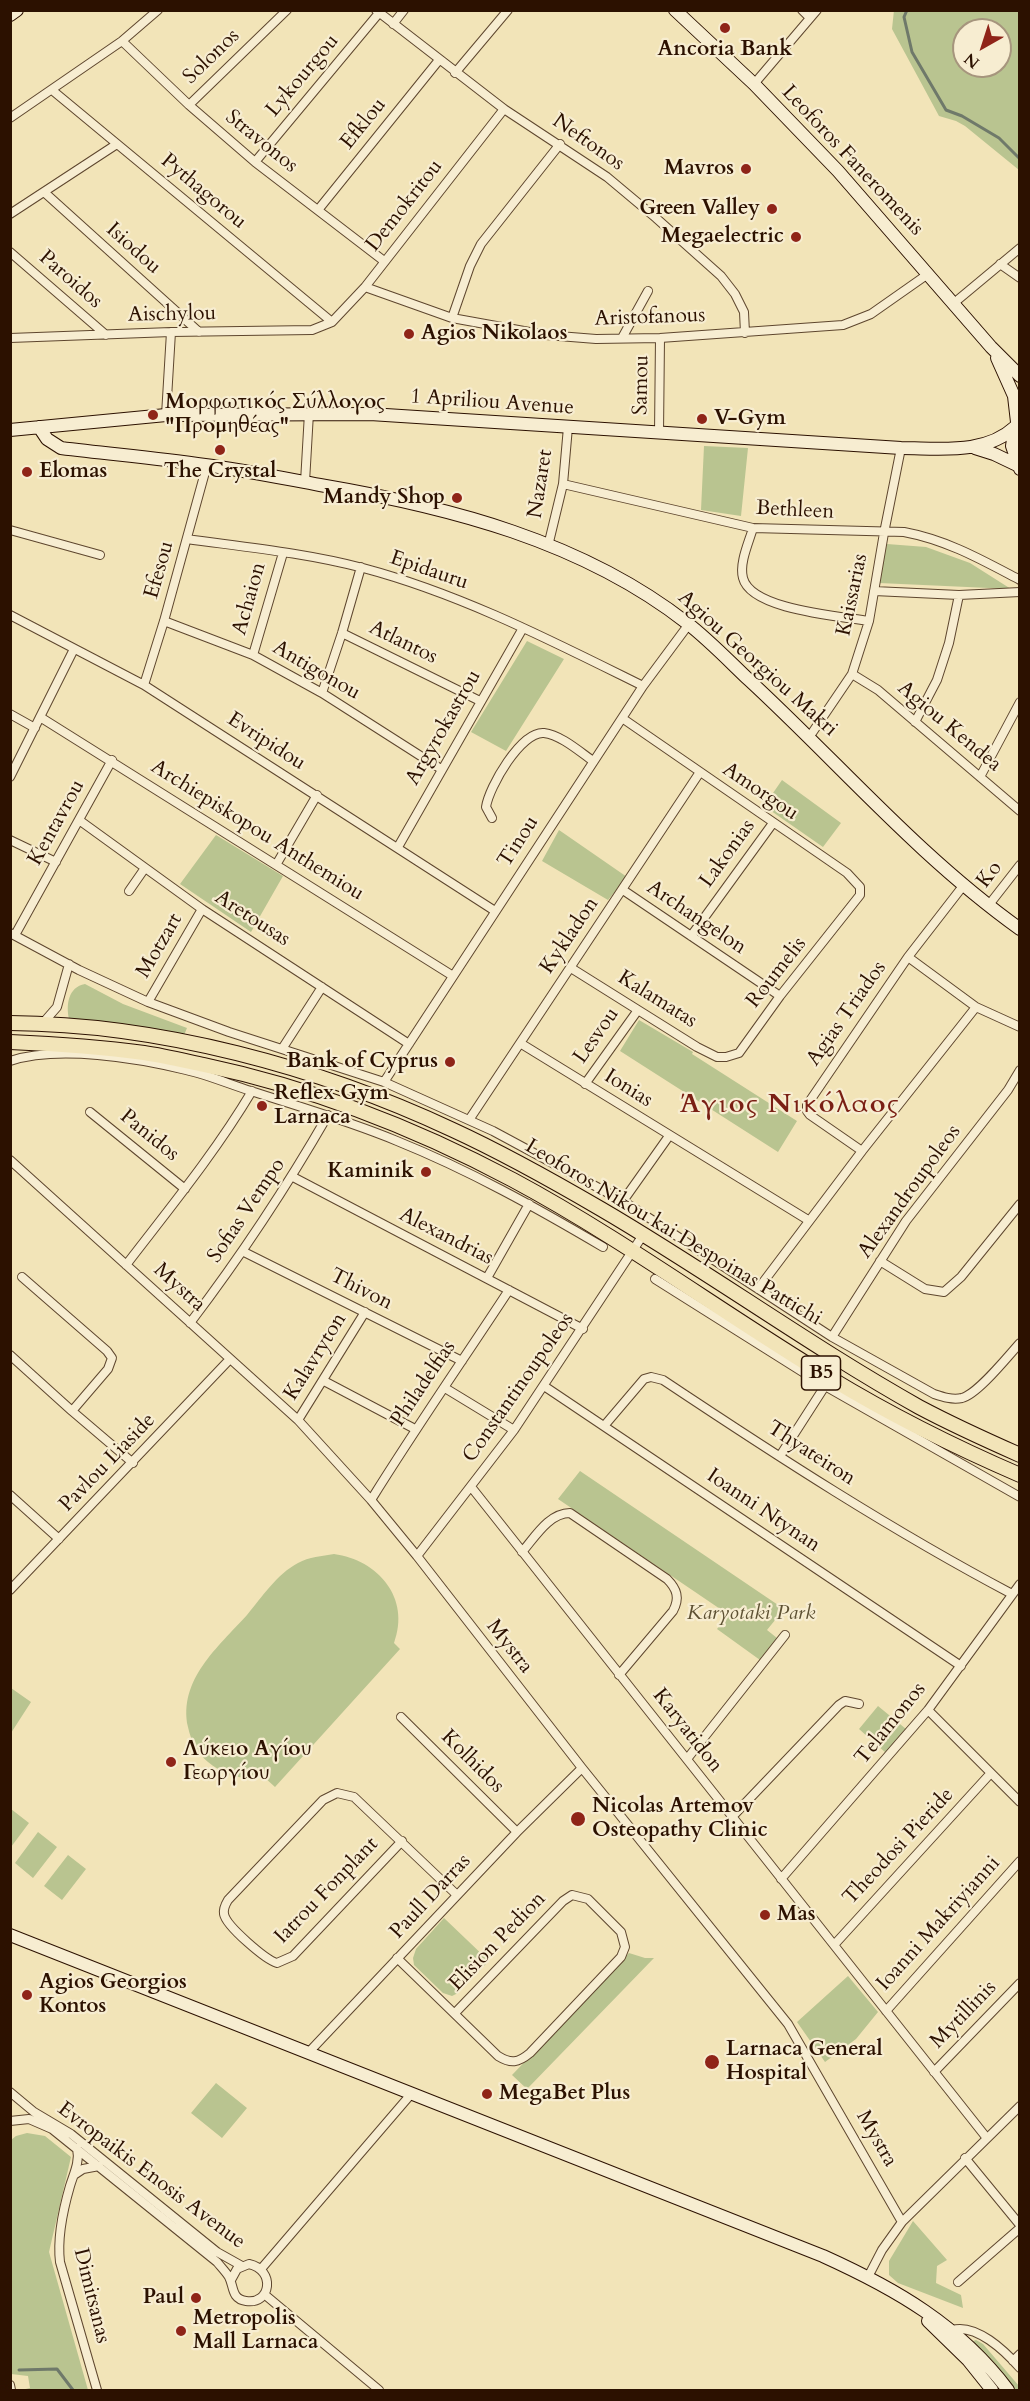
<!DOCTYPE html>
<meta charset="utf-8">
<style>
body{margin:0}
#map{position:relative;width:1030px;height:2401px;overflow:hidden;background:#f2e4b8;font-family:Cardo,serif}
canvas{display:block}
.frame{position:absolute;inset:0;border:12px solid #2c1100;pointer-events:none}
.north{position:absolute;left:952px;top:18px;width:60px;height:60px;box-sizing:border-box;background:#f7edd1;border:2px solid #a6957d;border-radius:50%;rotate:219deg;font-size:16px;font-weight:700;line-height:24px;text-align:center;color:#2c1100}
.north::after{content:'';display:block;margin:auto;width:21px;height:27px;background:#8f2418;clip-path:polygon(50% 0,100% 100%,50% 72%,0 100%)}
</style>
<div id="map">
<canvas width="1030" height="2401"></canvas>
<div class="frame"></div>
<div class="north">N</div>
</div>
<script>
const g = document.querySelector('canvas').getContext('2d');
g.lineJoin = 'round';
function paint(path, color) { g.fillStyle = color; g.fill(path, 'evenodd'); }
function stroke(path, color, width, dash) { g.strokeStyle = color; g.lineWidth = width; g.lineCap = dash ? 'butt' : 'round'; g.setLineDash(dash || []); g.stroke(path); }
function write(font, color, halo, rows, align = 'center') {
  g.font = font + ' Cardo,serif'; g.lineWidth = 4.5; g.setLineDash([]); g.textBaseline = 'middle'; g.strokeStyle = halo; g.fillStyle = color; for (const [text, x, y, turn = 0] of rows) {
    g.save(); g.translate(x, y); g.rotate((+turn || 0) * Math.PI / 180); g.textAlign = isNaN(turn) ? turn : align; if (halo) g.strokeText(text, 0, 0); g.fillText(text, 0, 0); g.restore();
  }
}
const green = new Path2D(`
 M894 10 1019 11V170L965 126 956 121 939 116 892 29ZM964 30H1000V66H964Z
 M704 446 748 448 741 516 701 510Z
 M887 544 926 547 970 563 1011 589 879 583Z
 M527 641 564 659 506 751 471 732Z
 M782 780 841 823 823 847 764 806Z
 M559 830 627 877 608 900 542 861Z
 M216 835 283 876 251 932 180 884Z
 M85 984 123 1004 187 1028 182 1040 69 1019C66 1005 68 987 85 984Z
 M639 1020 693 1052 692 1054 797 1121 778 1152 620 1051Z
 M580 1471 784 1609 767 1630 777 1638 760 1660 717 1629 729 1615 558 1499Z
 M334 1554C378 1560 411 1598 394 1643L400 1649 275 1787 264 1777C244 1781 224 1775 208 1762 197 1753 191 1741 188 1727 178 1680 218 1647 247 1615 262 1597 277 1574 298 1563 309 1557 322 1556 334 1554Z
 M11 1688 31 1702 11 1733Z
 M878 1706 906 1729 886 1753 859 1729Z
 M11 1809 29 1823 11 1847H10Z
 M38 1832 57 1847 33 1878 15 1863Z
 M68 1855 86 1869 62 1900 44 1886Z
 M444 1918 489 1961 458 1993 452 1996 443 1993 414 1965 413 1958 416 1949Z
 M629 1953 645 1958H654L527 2089 512 2075Z
 M848 1976 878 2012 856 2039 825 2062 797 2022Z
 M216 2083 247 2108 222 2138 191 2113Z
 M27 2133 45 2136 71 2157 49 2252 88 2390H21L30 2388 28 2376 11 2374V2140L16 2136Z
 M913 2221 947 2260 937 2266 936 2283 961 2295 963 2308 898 2283 889 2275V2261Z
 M976 2340 983 2344 1019 2386V2390H1015L973 2341Z`);
const stream = new Path2D(`
 M907 10 904 17 912 52 946 110 962 116 999 138 1020 159
 M19 2370 57 2369 73 2390`);
const street = new Path2D(`
 M376 10 504 109 607 177 656 218 721 276 735 294 744 312 745 333
 M802 10 810 18
 M393 24 404 10
 M122 41 189 105 255 162 384 261
 M455 73 508 10
 M754 84 817 10
 M52 90 332 322
 M189 105 287 10
 M10 118 122 41 158 10
 M255 162 379 13
 M44 192 199 332
 M318 210 439 60
 M10 214 117 144
 M10 252 106 335
 M1000 264 1020 278
 M365 287 452 318 546 335 596 339 660 338 843 325 871 314 928 274
 M954 303 1020 248
 M452 318 470 266 481 244 560 144
 M10 338 171 332 312 330 332 322 365 287 504 109
 M622 338 648 291
 M166 415 171 332
 M659 433 660 338
 M305 482 309 413
 M563 484 753 528 904 532C947 540 982 560 1020 580
 M753 528C749 542 739 563 743 578 751 610 840 616 869 621
 M10 530 100 555
 M187 539C245 547 306 553 363 568 461 594 552 641 643 686
 M548 546 563 484 568 427
 M874 591 959 595 1020 592
 M10 615 144 685 495 911
 M164 621 253 655 322 693 441 769
 M342 633 480 701
 M253 655 283 553
 M852 674 878 690 1020 811
 M144 685 164 621 207 465
 M322 693 342 633 361 567
 M10 714 35 728
 M40 717 453 976
 M915 722 937 680 949 643 959 595
 M810 736 852 674 869 621 884 533 901 448
 M10 777 74 649
 M980 777 1020 702
 M492 818 486 807C489 787 521 731 544 733 561 735 580 752 593 761
 M79 820 202 909 409 1044
 M10 840 56 862
 M398 847 523 628
 M276 865 317 795
 M623 890 780 996
 M129 891 145 868
 M988 906 1020 865
 M10 933 79 970 148 1002 229 1032 384 1082 493 1131 623 1201 832 1337 934 1394C943 1397 952 1400 962 1398 978 1394 1008 1356 1020 1343
 M15 935 112 760
 M691 936 773 823
 M908 957 976 1007 1020 1027
 M571 968 697 1047 717 1057H726L739 1053 780 996 860 895V887L847 873 622 718
 M148 1002 202 909
 M43 1023 57 1007 69 964
 M520 1043 808 1220
 M282 1049 322 987
 M10 1061C58 1045 137 1058 186 1070 208 1075 229 1084 251 1091 300 1107 349 1121 397 1141 469 1170 537 1208 603 1247
 M384 1082 643 686 689 624
 M585 1084 638 1010
 M90 1112 185 1189
 M469 1120 700 772
 M862 1151 810 1115 807 1111V1105L908 957 963 886
 M10 1160 298 1420 371 1500 417 1556 582 1768 788 2024 902 2222
 M293 1177 583 1329
 M623 1201 669 1136
 M244 1252 462 1361
 M880 1261 925 1289 944 1292 961 1277 1020 1204
 M126 1265C169 1209 215 1153 252 1091
 M22 1277 107 1351 112 1358 108 1369 72 1411
 M487 1278 529 1204
 M655 1279 825 1386 1020 1497
 M758 1289 862 1151 976 1007
 M190 1323C241 1256 286 1188 328 1115
 M832 1337 906 1221 1008 1090 1020 1070
 M10 1355 72 1411 133 1463
 M324 1381 415 1429
 M544 1386 961 1666
 M445 1388 514 1430
 M298 1420 365 1312
 M604 1426 644 1379 651 1377 663 1380C777 1456 891 1530 1012 1594
 M780 1456 825 1386
 M472 1488 986 2137
 M10 1495 59 1539
 M371 1500C415 1429 463 1360 509 1290
 M522 1552C535 1537 549 1513 570 1513L667 1579C677 1589 680 1598 673 1611L619 1675
 M417 1556 514 1430 643 1235
 M10 1590 230 1359
 M928 1710 1020 1802
 M401 1717 517 1832
 M687 1759 785 1635
 M732 1817 839 1705 845 1701 859 1704
 M402 1841 293 1956 277 1963C266 1960 226 1926 224 1914 223 1909 225 1905 228 1900L323 1800 337 1793 354 1797 457 1895
 M781 1879 928 1710 1020 1584
 M834 1945 990 1774
 M397 1958 498 2056C511 2064 518 2063 530 2053L621 1957 625 1947 621 1932 588 1899 572 1895 563 1901 455 2013
 M886 2011 1020 1861
 M309 2052 517 1832 582 1768
 M934 2072 1020 1983
 M10 2092 34 2112 71 2134 217 2252 242 2266
 M10 2121 29 2119 52 2129 217 2262C221 2267 226 2272 229 2277 234 2286 231 2299 246 2301 271 2305 276 2270 249 2264L237 2269 231 2280
 M77 2148C80 2162 74 2173 70 2186 63 2210 57 2237 60 2262L97 2390
 M965 2158 1020 2225
 M74 2175 83 2169 99 2166
 M261 2269 412 2093
 M868 2277 882 2250 902 2222 1020 2106
 M958 2282 1020 2228
 M264 2294 379 2390
 M952 2330C976 2323 1005 2351 1020 2368
 M1013 2361 1020 2354
 M10 2385 11 2390`);
const secondary = new Path2D(`
 M675 10 754 84 838 171 991 347 1020 376
 M10 15 17 10
 M997 358 1014 396 1017 422
 M39 427 47 439 61 448C109 454 157 458 205 465 243 470 282 478 320 485 449 507 582 541 687 623 709 640 729 661 749 680 840 764 918 856 1020 929
 M1015 427 1012 446 1020 469
 M10 430 166 415 370 414 901 448C940 448 985 455 1015 427
 M975 448 994 454 1017 465
 M10 1935 823 2256C896 2289 959 2325 1008 2390
 M928 2321 968 2360 992 2390`);
const primary = new Path2D(`
 M10 1023C159 1024 319 1067 453 1130 503 1153 553 1181 601 1209 709 1272 810 1346 919 1407 951 1424 986 1440 1020 1455
 M10 1042C55 1044 100 1047 144 1053 164 1056 185 1061 204 1065 313 1088 415 1128 513 1180 623 1239 724 1314 830 1378 891 1415 955 1447 1020 1475`);
const markers = [
 [725,28,6,"#8f2418"],
 [746,169,6,"#8f2418"],
 [772,209,6,"#8f2418"],
 [796,237,6,"#8f2418"],
 [409,334,6,"#8f2418"],
 [153,415,6,"#8f2418"],
 [702,419,6,"#8f2418"],
 [220,450,6,"#8f2418"],
 [27,472,6,"#8f2418"],
 [457,498,6,"#8f2418"],
 [450,1062,6,"#8f2418"],
 [262,1106,6,"#8f2418"],
 [426,1172,6,"#8f2418"],
 [171,1762,6,"#8f2418"],
 [578,1819,8,"#8f2418"],
 [765,1915,6,"#8f2418"],
 [27,1995,6,"#8f2418"],
 [712,2062,8,"#8f2418"],
 [487,2094,6,"#8f2418"],
 [196,2298,6,"#8f2418"],
 [181,2331,6,"#8f2418"]
];
const shields = [
 [821,1373,39]
];
const shieldNames = [
 ["B5",821,1373]
];
const poiNames = [
 ["Ancoria Bank",725,50,"center"],
 ["Mavros",734,169,"right"],
 ["Green Valley",760,209,"right"],
 ["Megaelectric",784,237,"right"],
 ["Agios Nikolaos",421,334],
 ["Μορφωτικός Σύλλογος",165,403],
 ["\"Προμηθέας\"",165,427],
 ["V-Gym",714,419],
 ["Elomas",39,472],
 ["The Crystal",220,472,"center"],
 ["Mandy Shop",445,498,"right"],
 ["Bank of Cyprus",438,1062,"right"],
 ["Reflex Gym",274,1094],
 ["Larnaca",274,1118],
 ["Kaminik",414,1172,"right"],
 ["Λύκειο Αγίου",183,1750],
 ["Γεωργίου",183,1774],
 ["Nicolas Artemov",592,1807],
 ["Osteopathy Clinic",592,1831],
 ["Mas",777,1915],
 ["Agios Georgios",39,1983],
 ["Kontos",39,2007],
 ["Larnaca General",726,2050],
 ["Hospital",726,2074],
 ["MegaBet Plus",499,2094],
 ["Paul",184,2298,"right"],
 ["Metropolis",193,2319],
 ["Mall Larnaca",193,2343]
];
const streetNames = [
 ["Solonos",212,57,-44],
 ["Lykourgou",303,76,-50],
 ["Efklou",364,124,-51],
 ["Stravonos",261,142,39],
 ["Neftonos",588,143,35],
 ["Leoforos Faneromenis",852,161,47],
 ["Pythagorou",203,192,40],
 ["Demokritou",405,206,-52],
 ["Isiodou",133,249,42],
 ["Paroidos",70,280,41],
 ["Aischylou",172,315,-1],
 ["Aristofanous",650,318,-2],
 ["Samou",642,385,-89],
 ["1 Apriliou Avenue",492,403,4],
 ["Nazaret",541,484,-81],
 ["Bethleen",795,511,3],
 ["Efesou",160,570,-74],
 ["Epidauru",429,571,19],
 ["Kaissarias",853,595,-78],
 ["Achaion",250,599,-74],
 ["Atlantos",403,643,26],
 ["Agiou Georgiou Makri",757,664,42],
 ["Antigonou",316,671,30],
 ["Agiou Kendea",949,727,40],
 ["Argyrokastrou",444,728,-60],
 ["Evripidou",266,742,33],
 ["Amorgou",760,792,34],
 ["Kentavrou",57,823,-61],
 ["Archiepiskopou Anthemiou",257,831,32],
 ["Tinou",519,842,-57],
 ["Lakonias",728,854,-54],
 ["Ko",990,875,-53],
 ["Archangelon",696,918,34],
 ["Aretousas",252,919,33],
 ["Kykladon",570,936,-56],
 ["Motzart",160,946,-60],
 ["Roumelis",777,973,-52],
 ["Kalamatas",657,1000,32],
 ["Agias Triados",847,1014,-55],
 ["Lesvou",597,1036,-55],
 ["Ionias",628,1089,32],
 ["Panidos",149,1136,39],
 ["Alexandroupoleos",910,1192,-54],
 ["Sofias Vempo",247,1211,-56],
 ["Leoforos Nikou kai Despoinas Pattichi",673,1233,31],
 ["Alexandrias",446,1237,27],
 ["Mystra",179,1288,42],
 ["Thivon",361,1290,27],
 ["Kalavryton",316,1357,-58],
 ["Philadelfias",424,1384,-56],
 ["Constantinoupoleos",519,1388,-55],
 ["Thyateiron",811,1454,33],
 ["Pavlou Liaside",108,1463,-46],
 ["Ioanni Ntynan",763,1511,34],
 ["Mystra",509,1647,52],
 ["Telamonos",891,1724,-51],
 ["Karyatidon",687,1731,52],
 ["Kolhidos",472,1762,45],
 ["Theodosi Pieride",899,1847,-47],
 ["Iatrou Fonplant",327,1891,-46],
 ["Paull Darras",431,1897,-47],
 ["Ioanni Makriyianni",939,1924,-48],
 ["Elision Pedion",498,1942,-46],
 ["Mytillinis",964,2015,-46],
 ["Mystra",876,2139,60],
 ["Evropaikis Enosis Avenue",151,2176,37],
 ["Dimitsanas",91,2296,76]
];
const parkNames = [
 ["Karyotaki Park",751,1614]
];
const districtNames = [
 ["Άγιος Νικόλαος",790,1106]
];
paint(green, '#b9c490');
stroke(stream, '#6f796a', 3);
stroke(street, '#5e462e', 10);
stroke(secondary, '#2c1100', 14);
stroke(primary, '#2c1100', 16);
stroke(street, '#f7edd1', 8);
stroke(secondary, '#f7edd1', 12);
stroke(primary, '#f2e4b8', 14);
for (const [x, y, r, color] of markers) { const dot = new Path2D(); dot.arc(x, y, r, 0, 2 * Math.PI); g.fillStyle = color; g.fill(dot); stroke(dot, '#f7edd1', 2); }
for (const [x, y, w] of shields) { const box = new Path2D(); box.roundRect(x - w / 2, y - 17, w, 34, 4.5); g.fillStyle = '#f7edd1'; g.fill(box); stroke(box, '#2c1100', 1.5); }
write('bold 20px', '#2c1100', null, shieldNames);
write('bold 21px', '#2c1100', '#f7edd1', poiNames, 'left');
write('21px', '#2c1100', '#f7edd1', streetNames);
write('italic 21px', '#5d5032', '#f7edd1', parkNames);
g.letterSpacing = '1.5px';
write('bold 27px', '#7a1f14', '#f7edd1', districtNames);
g.letterSpacing = '0px';
</script>
